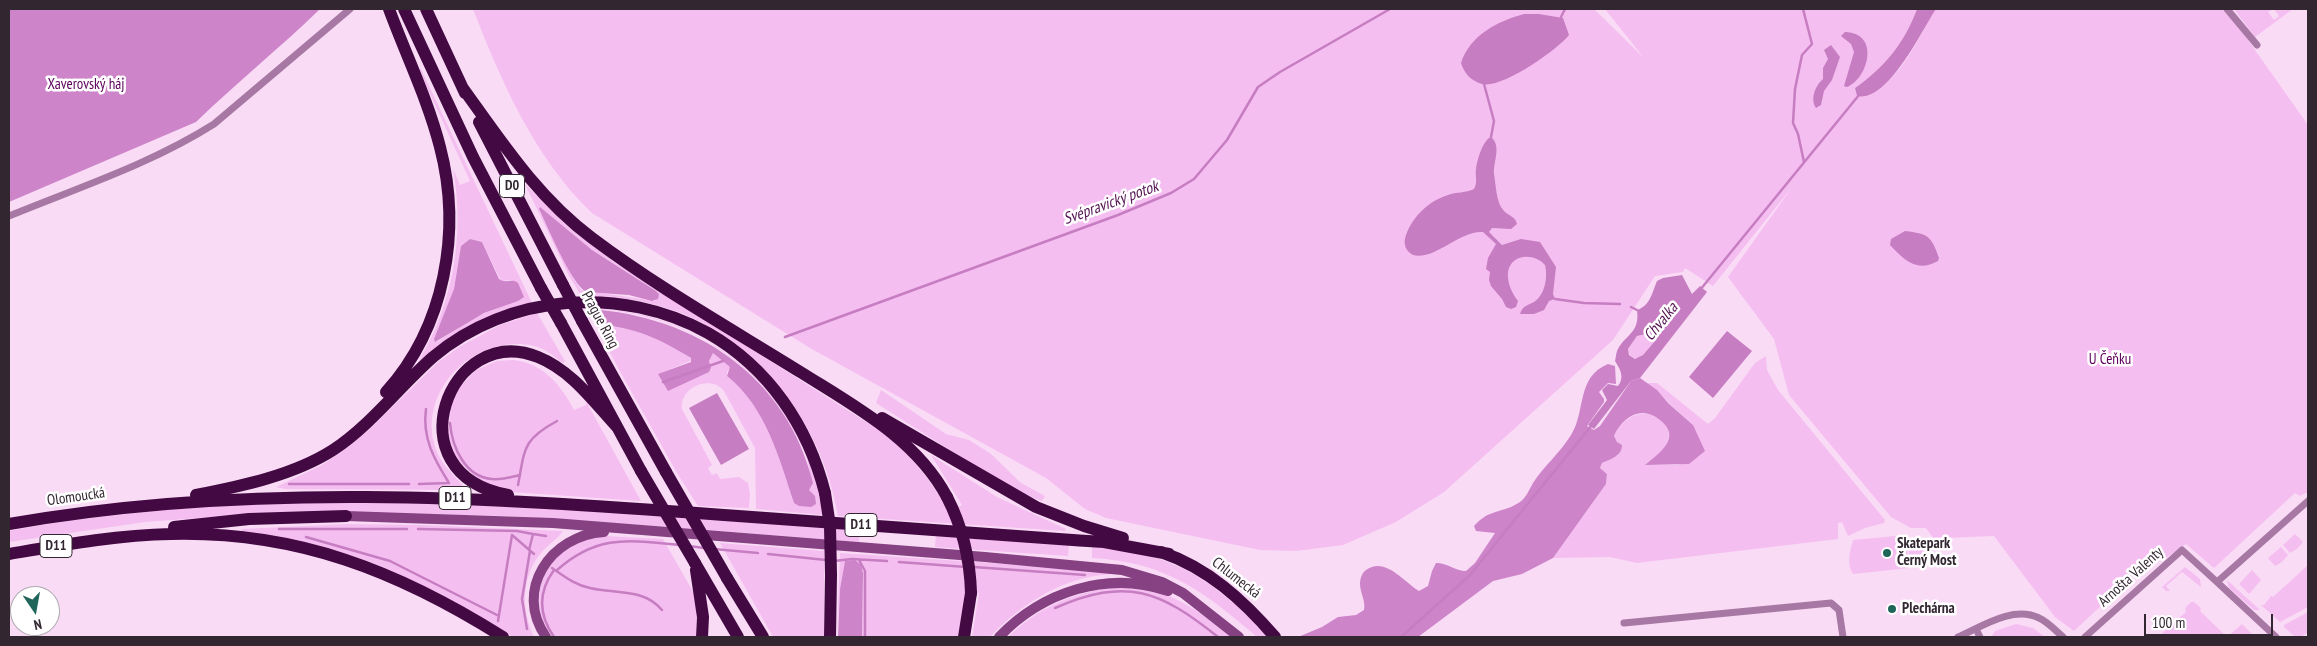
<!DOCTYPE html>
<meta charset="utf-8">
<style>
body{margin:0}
#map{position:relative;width:2317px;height:646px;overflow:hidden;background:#f9dbf6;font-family:"PT Sans Narrow",sans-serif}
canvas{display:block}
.frame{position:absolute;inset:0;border:10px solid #322731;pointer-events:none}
.north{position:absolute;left:10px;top:586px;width:50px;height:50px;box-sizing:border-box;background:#fff;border:1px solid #ada9ad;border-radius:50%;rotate:168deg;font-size:14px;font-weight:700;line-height:20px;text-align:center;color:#322731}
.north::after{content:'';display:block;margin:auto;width:18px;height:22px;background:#1f6559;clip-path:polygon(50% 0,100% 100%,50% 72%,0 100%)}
.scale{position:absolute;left:2144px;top:614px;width:129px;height:22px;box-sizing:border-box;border:2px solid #322731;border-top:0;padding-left:6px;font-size:15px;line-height:18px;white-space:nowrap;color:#322731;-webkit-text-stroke:4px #fff;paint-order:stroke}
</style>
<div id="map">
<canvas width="2317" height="646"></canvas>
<div class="frame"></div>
<div class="north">N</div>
<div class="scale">100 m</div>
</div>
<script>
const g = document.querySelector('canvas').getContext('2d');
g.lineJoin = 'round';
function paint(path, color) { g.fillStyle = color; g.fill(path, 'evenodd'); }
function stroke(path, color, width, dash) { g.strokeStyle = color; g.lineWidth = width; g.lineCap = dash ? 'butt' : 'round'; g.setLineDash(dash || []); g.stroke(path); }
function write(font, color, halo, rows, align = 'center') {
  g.font = font + ' "PT Sans Narrow",sans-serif'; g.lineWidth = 5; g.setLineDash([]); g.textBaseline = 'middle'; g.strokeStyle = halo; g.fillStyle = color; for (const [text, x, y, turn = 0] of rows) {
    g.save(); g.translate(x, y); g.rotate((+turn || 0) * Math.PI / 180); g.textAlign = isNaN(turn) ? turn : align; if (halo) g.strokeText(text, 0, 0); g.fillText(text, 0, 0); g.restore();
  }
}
const green = new Path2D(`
 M473 9H1594L1644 58 1605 9H1917C1905 42 1884 68 1855 88L1857 96C1897 93 1917 38 1936 9H2226L2308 125V492L2300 496 2295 493 2214 568 2186 544 2162 561 2159 557 2137 572 2074 631 2055 617 1994 536 1945 538 1938 548 1934 545 1938 539H1934L1926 528H1911L1891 517 1789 395 1774 339 1728 277 1793 186 1713 286 1685 268 1683 272 1655 276 1613 340 1444 492 1396 522 1343 545 1296 551 1260 550 1106 518 1085 509 1046 478 810 348 592 213C535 159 501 81 473 9Z
 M2234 9H2273L2268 12 2274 20 2279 16 2274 9H2293L2255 37Z
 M421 69 532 303C489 314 451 332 418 362 453 305 465 235 453 169L460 185 470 181 419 70ZM470 239 482 242 501 281 512 280 507 304 473 318 437 342 454 289 461 246Z
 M525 184 569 228 614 262 882 432C911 455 931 480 949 512L962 505 931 455 997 497 1066 529 1065 531 838 516C822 421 755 333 660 306 645 302 630 299 615 297 604 296 592 298 581 295L569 276ZM540 207 592 250 659 293 655 301 581 290 573 278 539 209Z
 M587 308C676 313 748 350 794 429 809 455 820 484 822 515L756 509 755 448 724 391C711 374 679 387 682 409L712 465 708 468 712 475 717 473 720 479 739 477 748 483 750 494 749 508 698 506 677 473 618 368ZM590 310C670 307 752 356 791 426 797 437 806 451 808 463 810 472 808 482 808 490L794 503C779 458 766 407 727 376V372L731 367 713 353 709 361 711 370 659 374 692 360C669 336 629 327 597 324Z
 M537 313 565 361 563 363C554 357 545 348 534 346 478 333 420 386 434 443 440 466 454 473 466 490L285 489 276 487 322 465 347 448 369 430 437 363 459 347 500 325Z
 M1646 334 1655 341 1643 355 1636 359 1630 355 1628 349 1637 336Z
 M1766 356 1767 370 1778 390 1885 520 1884 523 1865 528 1848 536 1842 522 1838 523V539L1637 563 1610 557 1553 558 1606 484 1607 474 1600 468 1602 463 1618 455 1617 442 1614 437C1630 398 1679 414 1667 443 1663 453 1653 458 1646 465H1679L1693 425 1647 383H1657L1708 424 1715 418 1755 363Z
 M513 360C543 363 561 385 574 410L586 405V402L587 403 641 501 511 492 481 482 456 459 447 438 453 394 476 370 497 361Z
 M881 390 946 434 969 440 991 454 1021 483 1045 496 1042 501 1020 493 1000 482 876 403Z
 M253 502 505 504 860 529 859 542 642 525 504 516 415 514 213 517 145 522 9 542V531C89 515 171 510 253 502Z
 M347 524 421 525 563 531C557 540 547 545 541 553 521 577 521 610 534 637H513L441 594 373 563 349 555 242 532V529Z
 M936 534 1069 544 1068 556 935 547Z
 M2295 534 2303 542 2297 549 2290 553 2283 545Z
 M1906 535 1909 568 1853 574C1846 564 1850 551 1853 540Z
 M604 536 663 539 695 595 697 604 696 637H551C528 602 540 555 581 541 589 538 597 538 604 536Z
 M1923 539 1925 564 1910 565 1908 540Z
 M720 543 824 551V637H773Z
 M1092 546C1112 549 1133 551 1153 557 1199 570 1236 602 1267 637H1257C1203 591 1166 562 1092 558Z
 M2281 547 2288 555 2282 562 2275 566 2268 558Z
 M840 553 1082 569 1112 574C1065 576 1022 603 990 637H972L979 593 964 594 965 603 958 637H862L863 570 845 561 840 589 837 637Z
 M2308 565V607L2280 622 2261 605H2264L2271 596 2273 597Z
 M2185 567 2200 579 2201 587 2182 572 2166 586 2170 591H2166L2162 587Z
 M2252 570 2261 580 2249 594 2252 597 2239 584Z
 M2227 580 2260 610H2254L2229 588Z
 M1105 588C1117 588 1131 586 1144 589 1179 595 1205 616 1232 637H1008C1038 608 1065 597 1105 588Z
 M2191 602H2194L2201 608 2200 611 2227 637 2242 624 2255 637H2158L2186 612 2185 608Z
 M2308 612V632L2301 637H2295L2284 627V625Z
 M2016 624 2033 628 2045 637H1991L1995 631Z`);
const forest = new Path2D(`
 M9 9H320C280 48 236 83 196 122L9 202Z
 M540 207 592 250 656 291 659 294 658 299 652 301 629 295 587 292C572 286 548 227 539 209Z
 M470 239 482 242 499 279C505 284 512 278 518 283L524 297 518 301 484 313 435 342 434 339 454 289 461 246Z
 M589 309C695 316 787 376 813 483L809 490 815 496 816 504 811 507 799 506 794 503C779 458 766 407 727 376L730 367 713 353 709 361 711 368 709 372 668 391 658 374 691 362V358C658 338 637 328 597 324Z
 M1608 364 1615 366 1616 384 1608 383 1599 392 1604 399V402L1587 426 1594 430 1600 426 1631 381 1640 378 1657 390 1668 403 1693 425 1705 451 1689 464 1645 465C1660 453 1682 437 1660 420 1642 405 1623 416 1614 436L1617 442 1622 445C1622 456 1611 459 1602 463L1600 468 1607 474 1606 484 1553 558 1522 574 1493 581 1418 637H1298L1322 627 1338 617 1356 615 1364 610C1366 601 1360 593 1360 584 1360 578 1362 573 1366 570 1385 556 1404 582 1419 591L1428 586 1432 571 1436 563C1448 563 1455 571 1466 571L1475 563 1495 533 1476 531 1474 526C1490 508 1502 514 1520 502 1526 498 1529 490 1533 483 1544 466 1560 453 1571 435 1586 412 1576 377 1608 364Z
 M855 560 861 565 863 573 862 637H838L840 589 845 561Z`);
const water = new Path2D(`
 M1917 9H1936C1922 30 1888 103 1857 96L1855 88C1884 68 1905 42 1917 9Z
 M1524 14H1539L1563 18 1569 35C1557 50 1502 89 1482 84 1471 81 1464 73 1461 63 1470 35 1498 21 1524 14Z
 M1845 32C1881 33 1868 79 1847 87L1844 86 1854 52 1851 44 1841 36Z
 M1831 45 1840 57 1832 80 1824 91 1821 105 1816 108C1810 99 1815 86 1823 79V68L1828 59 1824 50Z
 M1491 137C1502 146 1493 162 1494 174 1496 185 1496 203 1504 211 1509 216 1515 216 1517 224L1511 229 1492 228 1489 232 1502 245 1521 239 1540 242 1556 267 1553 294 1555 299 1549 301 1544 310 1534 314H1520C1523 305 1527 306 1534 302 1545 295 1548 277 1545 265 1535 253 1511 253 1508 272 1507 283 1512 293 1518 301L1516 307 1511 309 1506 307 1502 299 1491 286 1489 280 1490 272 1486 269 1488 258 1496 244 1483 232C1460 230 1434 261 1413 255 1405 251 1403 243 1406 235 1413 216 1429 201 1448 195 1456 192 1466 193 1474 189 1478 182 1475 177 1476 169 1477 160 1483 140 1491 137Z
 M1905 231C1928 234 1931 235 1939 258L1938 261C1917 273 1904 260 1890 245L1891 239Z
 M1682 275 1692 294 1700 286 1707 292 1640 378 1631 381 1594 429 1588 425 1607 400 1602 390 1608 384 1618 386C1625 377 1620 369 1615 361 1616 358 1616 352 1618 349 1626 334 1640 333 1637 310 1650 306 1652 293 1657 281L1663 278ZM1646 334 1655 341 1643 355 1635 359 1629 355 1628 349 1637 336Z
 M1727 331 1752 351 1713 398 1689 377Z
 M717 393 749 449 721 465 689 408Z`);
const stream = new Path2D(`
 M1803 9 1812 44 1802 55 1795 89 1793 123 1798 134 1804 162
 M1561 17 1565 9
 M1484 84 1494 121 1491 137
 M1700 290 1859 95
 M1555 299 1584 303 1620 304
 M1631 307 1637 310
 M785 337 1118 215 1171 193 1194 179 1227 140 1258 87 1280 72 1390 9
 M663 382 723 361
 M426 409C422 438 434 459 449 483
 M450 423C452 447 465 477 492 479 502 480 511 477 520 475
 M289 484H409
 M419 484 449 483
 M518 485C525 449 522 440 557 421
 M279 529H407
 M418 529 517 531 533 534 529 550
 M533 534 546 536
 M512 535 534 554
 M306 537 390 561 499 616
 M689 546 704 548
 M714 549 758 553
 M768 554 826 560
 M859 560 865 571V637
 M834 561 852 559 887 561
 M899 562 966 567
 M974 567 1085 575
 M552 568C564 576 575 585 590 588 615 594 644 588 662 610
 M556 571C597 534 628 540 679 545
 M1055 608C1127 577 1159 590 1218 637
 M498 621 512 535
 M527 629 522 599 530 551
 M554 637C538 614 538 592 554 570
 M1401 637 1469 576 1592 425`);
const street = new Path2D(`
 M2227 9 2257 45
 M9 216C77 188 151 164 214 124L350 9
 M2217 582 2276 637
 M1624 623 1831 603 1839 610 1843 637
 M1976 629 1980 637
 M1958 637C1981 627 2013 605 2039 618 2048 622 2056 631 2063 637
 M2085 637 2182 550 2217 582 2308 501`);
const secondary = new Path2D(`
 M346 516 553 523 985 557 1122 570 1162 582 1183 593 1239 637
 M546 637C513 590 551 535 604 532
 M999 637C1042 592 1107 570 1168 591`);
const highway = new Path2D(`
 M404 9 473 157 541 288
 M426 9 465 93
 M462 87C501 141 537 197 592 238 657 287 733 330 802 373 856 407 916 439 947 497
 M479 122 563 285
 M582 321 666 472
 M561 323 641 471
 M386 392C445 327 462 231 440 147 428 100 406 55 389 9
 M882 418 1036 507 1084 526 1123 538
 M196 495C242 486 294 475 333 450 371 425 399 387 433 357 509 293 622 285 708 333 769 368 808 426 825 493
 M508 495C391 474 449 321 538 357 571 370 594 402 617 427
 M9 524C246 482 485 497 724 515 850 525 977 534 1104 542L1169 554
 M174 527 249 519 346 516
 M1161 552C1208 568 1243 600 1275 637
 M9 554C62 545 117 535 171 534 297 531 398 571 503 637
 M695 563 738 637
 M696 570 703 617 702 637
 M727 578 763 637
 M830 637 831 575
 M964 637 971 593`);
const highwayBridge = new Path2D(`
 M563 285 582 321
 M541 288 561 323
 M641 471 695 563
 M666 472 727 578
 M825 493 830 526 831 575
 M947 497C963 528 970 558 971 593`);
const markers = [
 [1887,553,5,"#1f6559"],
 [1892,609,5,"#1f6559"]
];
const shields = [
 [512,186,25],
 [455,498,32],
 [861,525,32],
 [56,546,32]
];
const shieldNames = [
 ["D0",512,186],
 ["D11",455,498],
 ["D11",861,525],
 ["D11",56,546]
];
const parkNames = [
 ["Xaverovský háj",86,85],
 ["U Čeňku",2110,360]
];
const streetNames = [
 ["Prague Ring",600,320,62],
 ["Olomoucká",76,497,-8],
 ["Arnošta Valenty",2131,577,-42],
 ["Chlumecká",1236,578,38]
];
const poiNames = [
 ["Skatepark",1897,544],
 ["Černý Most",1897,561],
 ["Plechárna",1902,609]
];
const waterNames = [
 ["Svépravický potok",1111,203,-20],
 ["Chvalka",1661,322,-51]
];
paint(green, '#f5bef0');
paint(forest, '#cd84c9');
paint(water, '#c67dc1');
stroke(stream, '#c67dc1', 2.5);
stroke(street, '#a778a3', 7);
stroke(secondary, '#854181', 10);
stroke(highway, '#430942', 12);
stroke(highwayBridge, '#430942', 12);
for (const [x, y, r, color] of markers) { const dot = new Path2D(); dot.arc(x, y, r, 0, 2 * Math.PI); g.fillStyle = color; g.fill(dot); stroke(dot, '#fff', 2); }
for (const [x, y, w] of shields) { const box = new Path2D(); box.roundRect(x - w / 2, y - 11.5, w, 23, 4); g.fillStyle = '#fff'; g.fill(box); stroke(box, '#322731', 1); }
write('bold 14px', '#322731', null, shieldNames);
write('15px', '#5e005c', '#fff', parkNames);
write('15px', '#322731', '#fff', streetNames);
write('bold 15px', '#322731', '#fff', poiNames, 'left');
write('italic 16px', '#541252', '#fff', waterNames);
</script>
